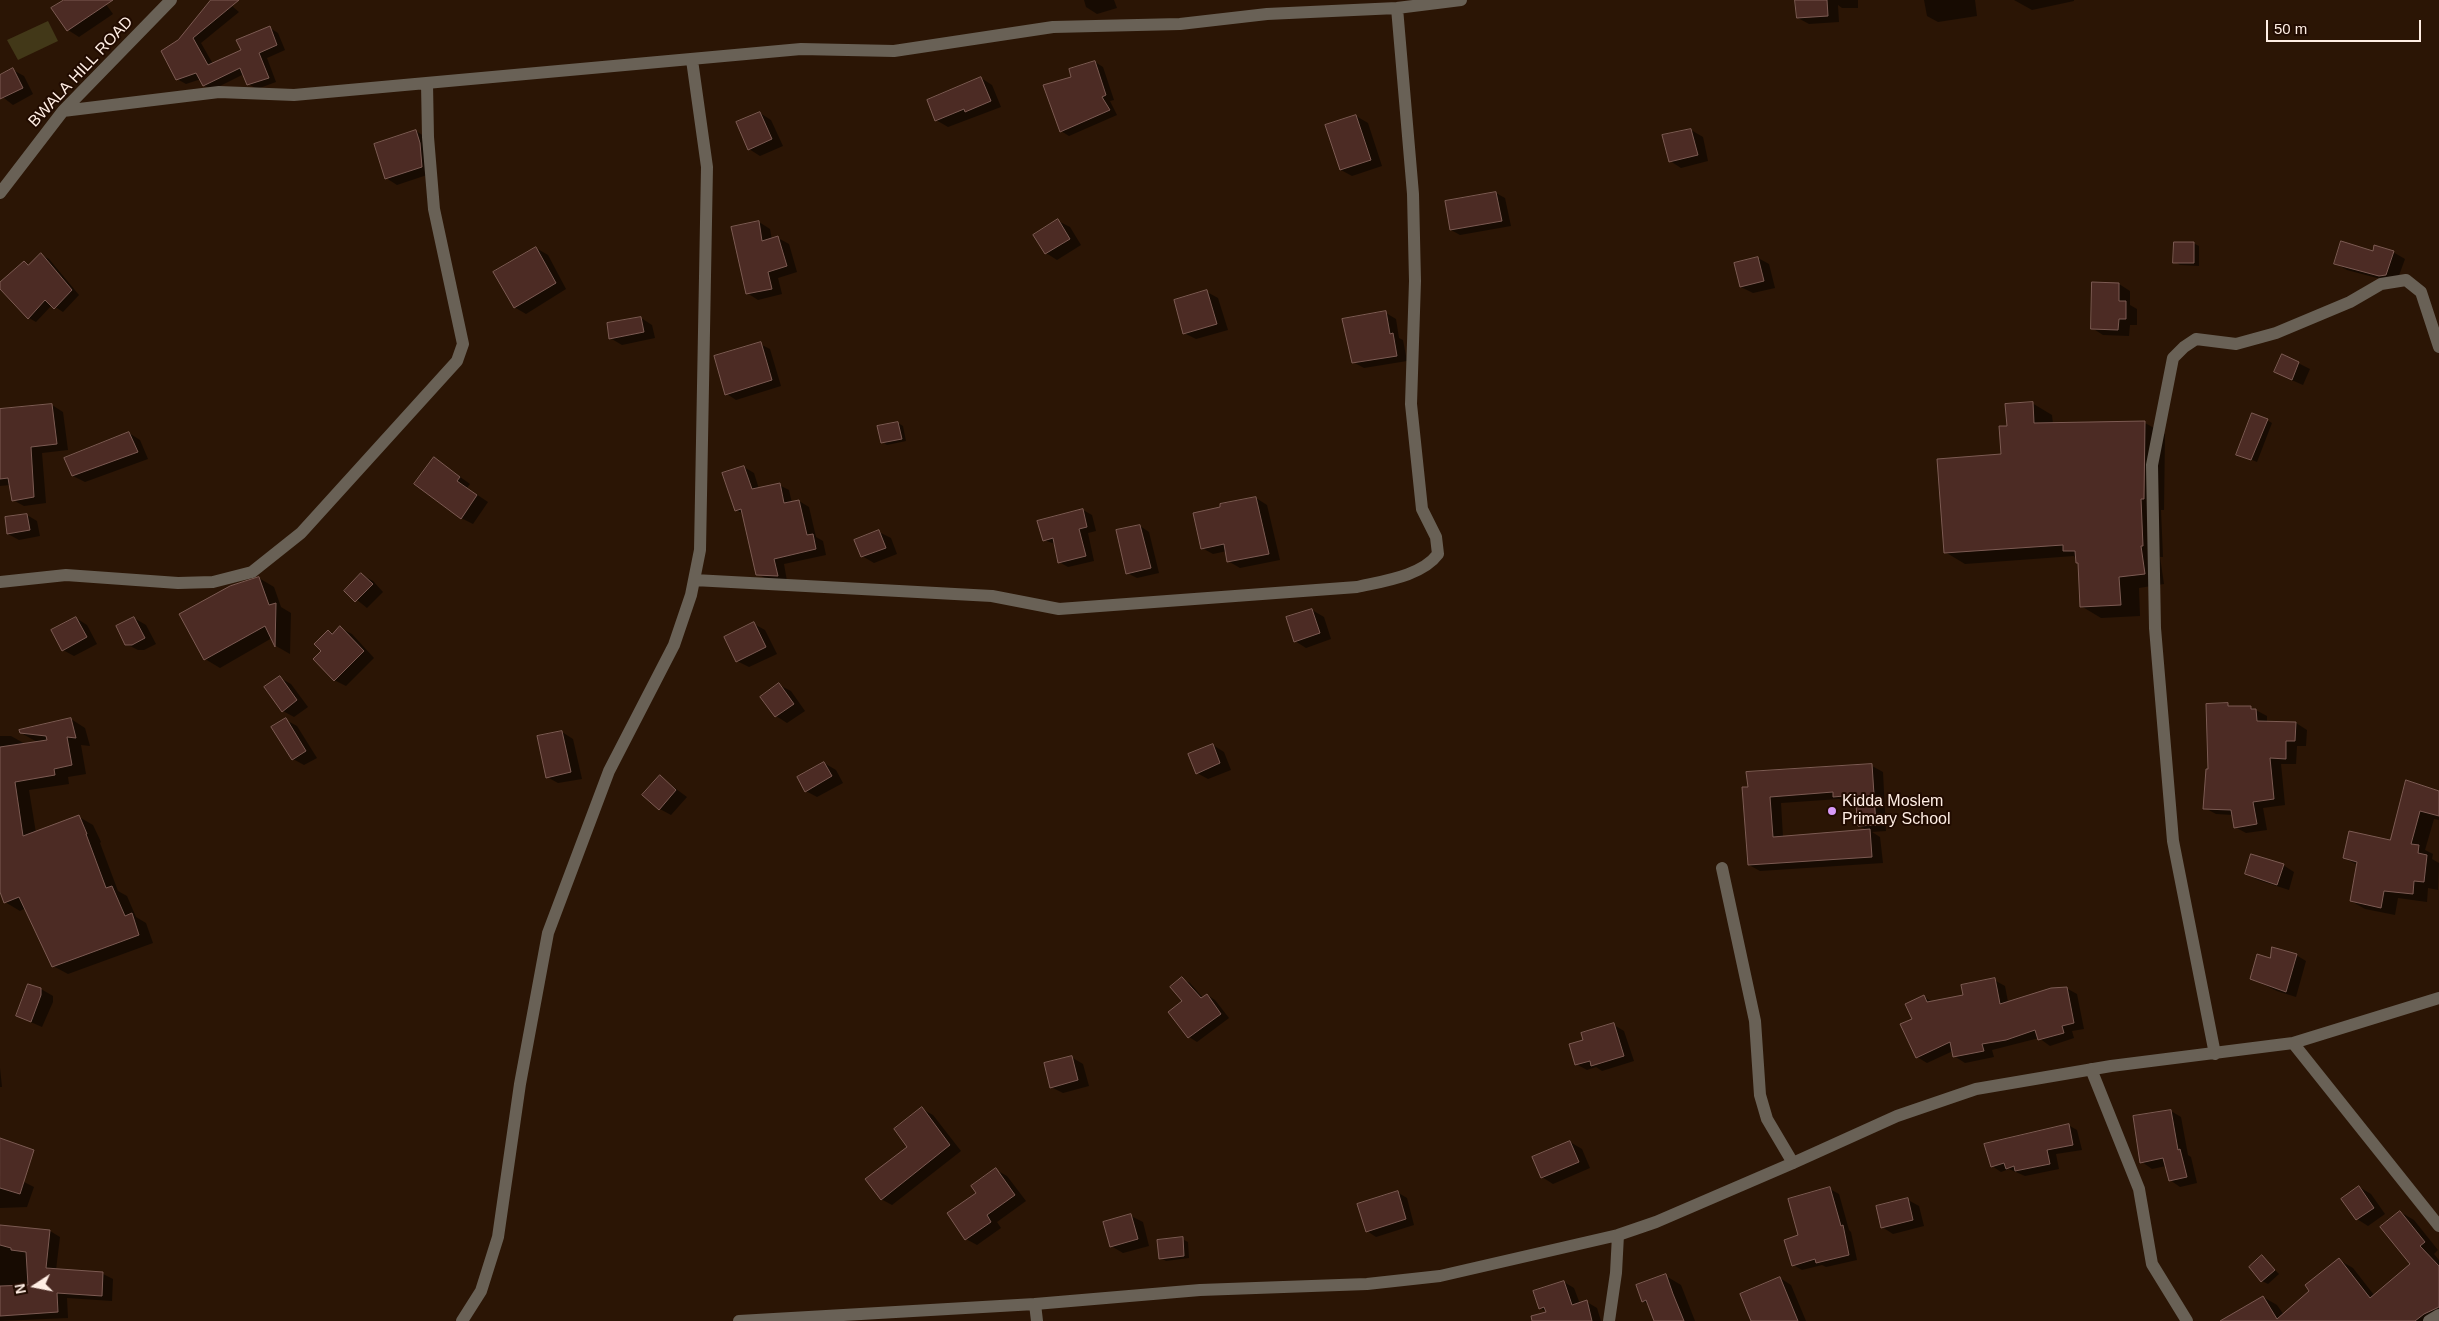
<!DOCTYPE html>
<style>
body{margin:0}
#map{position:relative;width:2439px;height:1321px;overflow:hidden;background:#2b1505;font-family:Arial,sans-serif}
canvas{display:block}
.north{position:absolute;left:10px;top:1261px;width:50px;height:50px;-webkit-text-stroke:4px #210b00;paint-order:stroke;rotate:259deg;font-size:14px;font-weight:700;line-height:20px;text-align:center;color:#ffeee4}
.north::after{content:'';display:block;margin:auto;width:18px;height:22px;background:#ffeee4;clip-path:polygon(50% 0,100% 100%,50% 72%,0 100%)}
.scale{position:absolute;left:2266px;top:20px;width:155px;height:22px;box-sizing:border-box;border:2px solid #ffeee4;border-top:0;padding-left:6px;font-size:15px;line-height:18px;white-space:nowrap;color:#ffeee4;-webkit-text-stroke:4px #210b00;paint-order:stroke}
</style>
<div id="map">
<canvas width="2439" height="1321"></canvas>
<div class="north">N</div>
<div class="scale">50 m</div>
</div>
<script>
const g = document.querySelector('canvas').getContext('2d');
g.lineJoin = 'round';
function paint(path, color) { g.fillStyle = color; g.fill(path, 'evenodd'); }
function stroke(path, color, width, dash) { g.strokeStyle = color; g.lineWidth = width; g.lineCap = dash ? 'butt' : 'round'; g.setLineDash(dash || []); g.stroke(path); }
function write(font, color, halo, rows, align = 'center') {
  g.font = font + ' Arial,sans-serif'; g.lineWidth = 4; g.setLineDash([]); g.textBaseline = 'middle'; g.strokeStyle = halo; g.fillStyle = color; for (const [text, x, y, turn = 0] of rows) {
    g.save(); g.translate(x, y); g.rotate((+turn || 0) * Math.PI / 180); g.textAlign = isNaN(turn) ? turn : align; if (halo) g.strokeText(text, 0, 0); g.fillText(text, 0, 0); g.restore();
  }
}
const green = new Path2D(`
 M48 21 58 41 18 60 7 40Z`);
const shadow = new Path2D(`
 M66 0H103L113 14 79 37 68 30Z
 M213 0H225L239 12 201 43 213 64 243 50 270 28 278 33 285 50 267 58 276 82 257 89 248 84 244 74 212 90 203 85 201 79 186 84 177 79 179 40Z
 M1084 0H1114L1117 8 1097 14 1086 7Z
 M1796 0H1858V8H1842L1838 5 1839 22 1809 24 1798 18Z
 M1924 0H1975L1977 16 1938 22 1927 16Z
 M2014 0H2074V1L2032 10Z
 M1095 62 1103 67 1114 100 1110 101 1117 115 1069 136 1061 131 1073 78Z
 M13 70 24 76 33 94 13 105 0 95V76Z
 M981 78 992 85 1001 107 948 127 936 120Z
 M760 113 771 120 783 146 760 156 749 149Z
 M1356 116 1368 123 1382 166 1352 176 1341 170Z
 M1691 130 1703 137 1708 161 1681 168 1670 161Z
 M416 131 427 138 433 173 397 185 386 178Z
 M1496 193 1505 198 1511 226 1460 235 1451 230Z
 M1058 221 1070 227 1081 245 1057 260 1046 253Z
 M759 222 770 229 772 240 778 238 789 244 797 272 778 278 782 294 758 300 747 293Z
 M2193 243 2199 246V266L2180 265 2175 262Z
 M536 248 548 255 566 289 526 314 514 307Z
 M2393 252 2405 259 2397 281 2392 282 2347 270 2335 263Z
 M41 255 49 259 79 295 63 312 52 305 36 322 29 318 0 287V284L24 263 29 265Z
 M1758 258 1769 264 1775 288 1753 293 1741 287Z
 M2119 284 2130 291V305L2137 309V325H2130L2129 336 2103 335 2092 328Z
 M1207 292 1218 298 1228 330 1196 339 1184 333Z
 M1386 313 1396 319 1399 338 1403 340 1407 361 1364 368 1353 362Z
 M641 318 652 325 655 338 622 345 610 338Z
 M760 344 770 349 781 386 736 400 727 394Z
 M2298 363 2310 369 2303 385 2287 378Z
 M2032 403 2052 415 2053 424 2145 423 2165 434 2164 510H2161L2163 557H2160L2164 584 2139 588 2140 616 2101 618 2081 606 2079 564 2074 556 1965 564 1945 552 2003 455 2008 427Z
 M52 405 63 412 68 450 42 453 46 503 24 506 13 500 10 485 0 486V409Z
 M2267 420 2272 423 2257 462 2238 454Z
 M898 423 903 426 906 441 887 445 882 442Z
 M129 433 140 440 148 459 85 482 73 476 65 459Z
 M435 459 470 484 467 488 488 502 473 524 461 518Z
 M744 467 754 473 759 489 779 485 789 490 792 503 799 501 809 507 816 537 823 541 826 555 784 564 787 581 768 580 758 574 744 514 736 510Z
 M1256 498 1267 505 1280 560 1240 568 1228 561 1227 551 1213 554 1202 548Z
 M1083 510 1092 515 1096 531 1088 533 1094 561 1068 567 1059 562 1055 544 1044 540Z
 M27 515 37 521 40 536 19 540 8 534Z
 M1140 526 1149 532 1159 573 1137 578 1127 573Z
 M879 532 891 538 897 554 874 563 862 556Z
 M362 575 373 581 383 592 367 608 346 591Z
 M259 578 274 587 281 607 291 613 290 654 276 646 272 638 220 668 205 659Z
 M1312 610 1324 617 1331 639 1306 648 1295 641Z
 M76 618 87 625 97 644 74 656 63 650Z
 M134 618 146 625 156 644 144 650H138L126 644Z
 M754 624 765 630 777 654 749 667 737 661Z
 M340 628 352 634 374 658 346 686 334 680 323 651 329 631 334 634Z
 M280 678 291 684 308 707 294 717 283 711Z
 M779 685 791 691 805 711 787 723 776 716Z
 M2250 707 2267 716V723H2296L2307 730 2306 746H2297L2296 764H2281L2285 805 2263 808 2267 830 2246 833 2235 827 2233 815 2216 814 2205 808 2210 770Z
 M71 719 85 728 90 746 81 745 86 774 68 777 69 784 29 790 36 833 79 817 93 825 101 842 100 843 118 891 127 896 136 917 146 923 153 943 68 974 53 966 26 908 20 911 5 902 0 890V736H11L27 745 39 743 21 733Z
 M286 720 297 726 317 758 304 765 293 759Z
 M562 732 573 739 582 779 558 783 547 777Z
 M1213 745 1224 752 1231 770 1208 779 1197 773Z
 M824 763 836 770 843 783 817 797 806 791Z
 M1872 766 1883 772 1886 831 1872 832 1880 837 1883 863 1760 871 1749 865 1748 773ZM1839 799 1846 802H1857L1859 826 1867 830 1783 837 1781 803Z
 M660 777 687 797 671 815 660 809Z
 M2407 781 2439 792V820L2434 819 2425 850 2433 854 2432 859 2439 863 2438 890 2428 888 2427 902 2398 898 2395 915 2365 909 2351 901 2358 865 2344 858 2391 842Z
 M2283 865 2294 872 2289 890 2258 880 2246 874Z
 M2296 955 2306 961 2296 997 2277 991 2251 978Z
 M1182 979 1190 983 1203 998 1207 995 1215 1000 1229 1018 1197 1042 1189 1037Z
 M1994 980 2005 986 2008 1002 2066 988 2077 994 2084 1029 2072 1031 2074 1038 2050 1046 2039 1038 1992 1050 1994 1057 1965 1063 1954 1056 1953 1051 1927 1063 1917 1057 1914 1019 1924 997 1933 1002 1965 996Z
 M41 989 53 996V1002L42 1027 17 1016Z
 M1614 1025 1624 1031 1634 1061 1602 1071 1596 1067 1587 1070 1576 1064 1585 1040Z
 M1071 1057 1083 1064 1089 1086 1063 1093 1051 1087Z
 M0 1068 2 1087H0Z
 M922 1109 933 1115 961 1151 892 1205 881 1199 909 1147Z
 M2171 1111 2181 1117 2188 1155 2191 1157 2197 1183 2180 1187 2170 1180 2166 1166 2152 1169 2142 1162Z
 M2068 1125 2077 1130 2082 1150 2056 1154 2059 1169 2025 1176 2009 1169 2001 1172 1992 1166Z
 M1570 1142 1582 1149 1590 1168 1553 1184 1542 1177Z
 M996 1170 1007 1176 1026 1201 997 1222 1001 1228 977 1245 966 1239 977 1193Z
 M0 1175 24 1182 34 1187 27 1207 0 1208Z
 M2359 1187 2371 1194 2385 1214 2368 1226 2357 1219Z
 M1830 1189 1839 1194 1849 1230 1851 1232 1857 1260 1826 1267 1822 1265 1802 1270 1793 1265 1799 1236Z
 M1397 1192 1407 1198 1414 1225 1376 1237 1367 1231Z
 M1908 1200 1919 1206 1924 1226 1893 1234 1882 1227Z
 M2400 1212 2414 1220 2438 1250 2434 1254 2439 1260V1321H2232L2263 1297 2277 1305 2284 1315 2311 1291 2339 1260 2353 1268 2374 1295 2411 1264Z
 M1131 1216 1143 1222 1149 1246 1123 1253 1111 1246Z
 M0 1226 50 1231 60 1237 56 1270 103 1274 113 1279 112 1301 67 1298 68 1318 0 1321Z
 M1182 1239 1188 1242 1189 1258 1166 1261 1161 1258Z
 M2262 1257 2279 1274 2268 1284 2262 1281Z
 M1666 1276 1681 1285 1695 1321H1655L1649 1305 1643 1301Z
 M1780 1278 1791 1285 1806 1321H1753Z
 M1564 1282 1574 1288 1580 1304 1587 1302 1597 1308 1601 1321H1550L1547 1312 1540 1308Z`);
const building = new Path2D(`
 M64 0H113L67 31 51 8Z
 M211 0H239L193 38 208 65 241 50 236 40 270 26 277 45 259 53 269 78 247 85 240 68 203 86 196 73 176 80 161 51 178 40Z
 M1795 0H1827L1828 16 1797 18Z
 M1095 61 1106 95 1102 97 1110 110 1060 132 1043 85 1071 77 1069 69Z
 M13 68 23 88 0 99V75Z
 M981 77 991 101 965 112 964 109 935 121 927 100Z
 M760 112 772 139 748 150 736 122Z
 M1356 115 1371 160 1340 170 1325 125Z
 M1691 129 1698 155 1669 162 1662 135Z
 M416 130 420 143 422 167 385 179 374 144Z
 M1496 192 1502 221 1450 230 1445 201Z
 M1058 219 1070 239 1045 254 1033 235Z
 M759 221 762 241 778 236 787 266 768 272 772 289 746 294 731 227Z
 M2341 241 2373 251 2374 245 2394 251 2386 275 2379 276 2334 264Z
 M2174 242H2194V263H2173Z
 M536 247 556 283 514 308 493 272Z
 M41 253 72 290 54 309 45 300 28 319 0 289V282L24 261 28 265Z
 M1758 257 1764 281 1740 287 1734 263Z
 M2092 282 2119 283V301H2126V319H2119L2118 330 2091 329Z
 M1207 290 1217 324 1183 334 1174 300Z
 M1386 311 1390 334 1393 333 1397 356 1352 363 1342 319Z
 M641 317 644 332 609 339 607 323Z
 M761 342 772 380 725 395 714 356Z
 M2282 354 2299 362 2292 380 2274 372Z
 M2033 402 2034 423 2145 421 2144 499H2141L2143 546H2141L2145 574 2119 577 2121 605 2080 607 2078 563H2076L2075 551H2063V545L1944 553 1937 459 2001 454 1999 426H2007L2005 404Z
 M52 404 57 444 31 447 34 497 12 501 8 478 0 479V409Z
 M2252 413 2268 419 2251 460 2236 455Z
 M898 422 902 439 881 443 877 426Z
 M129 432 138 452 72 476 64 458Z
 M434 457 460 477 457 481 477 495 461 519 414 484Z
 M744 466 752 489 780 483 784 503 799 500 807 535 813 534 816 549 774 559 778 576 756 575 741 509 735 511 722 473Z
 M1256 497 1269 554 1227 562 1224 544 1201 549 1193 513 1220 507V504Z
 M1083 509 1087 527 1079 529 1086 556 1058 563 1053 538 1043 541 1037 521Z
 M27 514 30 530 7 534 5 517Z
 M1140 525 1151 568 1126 574 1116 530Z
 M879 530 886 548 861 557 854 540Z
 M361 573 373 584 355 602 344 591Z
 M259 577 269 605 276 603 275 647 265 626 204 660 179 614 230 586Z
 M1312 609 1320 633 1294 642 1286 617Z
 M76 617 87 637 62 651 51 630Z
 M134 617 145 638 132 645H125L116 626Z
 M754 622 766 647 736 662 724 637Z
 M340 626 364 651 334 681 313 659 321 651 314 644 328 630 332 634Z
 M280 676 297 700 282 712 264 687Z
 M779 683 794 704 775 717 760 697Z
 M2228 703V706H2251V709H2256L2257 721 2296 722 2295 741H2286V759L2270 758 2274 799 2253 802 2257 824 2234 828 2231 810 2203 809 2206 769H2208L2206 704Z
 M71 718 76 738 67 737 72 765 54 769 55 775 15 782 23 836 79 815 87 834H86L106 888 112 886 125 916 132 913 139 935 52 967 19 897 4 903 0 892V747L47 740 46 736 20 733 19 730Z
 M286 718 306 751 292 760 271 727Z
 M562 731 571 772 546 778 537 736Z
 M1213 744 1220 763 1196 774 1188 754Z
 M824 762 832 776 805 792 797 777Z
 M1872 764 1876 825 1858 826 1855 795 1833 797V792L1770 797 1773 837 1870 829 1872 857 1748 865 1742 787H1748L1746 772Z
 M660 775 676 790 659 810 642 795Z
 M2406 780 2439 791V816L2420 811 2411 844 2419 845 2418 853 2427 855 2424 882 2414 881 2413 894 2384 891 2381 908 2350 901 2357 862 2343 858 2349 831 2390 840Z
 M2251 854 2284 864 2277 885 2245 874Z
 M2272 947 2297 954 2286 992 2250 979 2257 954 2270 958Z
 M1182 977 1201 998 1207 994 1221 1014 1188 1038 1168 1012 1182 1001 1170 987Z
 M1995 978 2000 1004 2051 988 2067 987 2074 1023 2062 1026 2064 1033 2038 1040 2035 1030 2006 1040 1982 1044 1984 1051 1953 1057 1950 1042 1916 1058 1900 1024 1912 1019 1905 1004 1924 995 1927 1002 1963 995 1961 985Z
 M28 984 41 988V995L31 1022 16 1016Z
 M1614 1023 1624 1056 1591 1066 1590 1061 1575 1065 1569 1044 1583 1040 1581 1033Z
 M1072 1056 1078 1080 1050 1088 1044 1063Z
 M922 1107 950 1145 881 1200 865 1179 907 1147 894 1129Z
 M2171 1110 2178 1150 2180 1149 2187 1177 2169 1181 2163 1158 2140 1163 2133 1116Z
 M2069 1124 2073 1145 2047 1150 2050 1164 2015 1171 2014 1166 2006 1169 2004 1163 1991 1167 1984 1144Z
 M0 1138 34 1150 20 1194 0 1188Z
 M1570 1141 1579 1162 1541 1178 1532 1157Z
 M996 1168 1015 1195 987 1215 991 1222 965 1240 947 1213 976 1193 971 1186Z
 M2359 1186 2374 1208 2356 1220 2341 1199Z
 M1830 1187 1841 1226 1843 1225 1849 1255 1816 1263 1815 1259 1792 1266 1784 1240 1798 1235 1788 1199Z
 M1398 1191 1406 1219 1366 1232 1357 1204Z
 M1908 1198 1913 1220 1881 1228 1876 1206Z
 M2400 1211 2425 1242 2420 1246 2439 1266V1307L2424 1314 2415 1321H2220L2263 1296 2277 1319 2309 1291 2305 1285 2339 1258 2370 1298 2410 1264 2380 1227Z
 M1131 1214 1138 1239 1110 1247 1103 1222Z
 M0 1225 50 1230 46 1268 103 1272 102 1296 57 1293 58 1312 0 1316V1286L28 1285 26 1252 11 1250V1248L0 1245Z
 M1183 1237 1184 1256 1159 1259 1157 1240Z
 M2262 1255 2275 1270 2261 1282 2249 1267Z
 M1666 1274 1673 1294 1684 1321H1654L1646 1300 1642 1302 1636 1285Z
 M1780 1277 1798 1321H1751L1740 1294Z
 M1564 1281 1572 1305 1587 1300 1592 1321H1532L1531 1316 1546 1312 1544 1307 1539 1309 1533 1291Z`);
const minor = new Path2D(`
 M63 111 219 92 294 95 801 49 894 51 1053 27 1180 24 1267 14 1397 8 1461 0
 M0 193 63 111 171 0
 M694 580 992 596 1059 609 1357 587C1383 581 1422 576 1438 554L1436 537 1422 509 1411 404 1415 281 1413 194 1397 8
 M0 582 66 575 178 583 213 582 252 572 301 533 457 361 463 344 434 209 428 137 427 84
 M1722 868 1755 1021 1760 1095 1767 1119 1793 1163
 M2293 1043 2439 1226
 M2215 1054 2173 841 2155 628 2152 465 2173 358 2184 347 2196 339 2236 344 2276 333 2319 315 2350 302 2381 284 2406 280 2421 292 2439 347
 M2091 1069 2139 1189 2152 1264 2187 1321
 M1035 1304 1037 1321
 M462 1321 481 1291 498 1237 520 1084 548 933 609 771 674 645 691 595 700 550 707 167 692 60
 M739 1321 1035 1304 1200 1290 1367 1284 1440 1276 1618 1235 1656 1222 1793 1163 1897 1116 1976 1089 2111 1066 2293 1043 2439 998
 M1609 1321 1616 1273 1618 1235
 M2429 1321 2439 1315`);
const markers = [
 [1832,811,5,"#d89af8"]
];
const streetNames = [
 ["BWALA HILL ROAD",81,72,-47]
];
const poiNames = [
 ["Kidda Moslem",1842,802],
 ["Primary School",1842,820]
];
paint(green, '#423818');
paint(shadow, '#0007');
paint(building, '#4c2b24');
stroke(building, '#7c5b53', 1);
stroke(minor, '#696156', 12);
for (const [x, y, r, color] of markers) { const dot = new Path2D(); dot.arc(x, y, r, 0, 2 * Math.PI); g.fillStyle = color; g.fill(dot); stroke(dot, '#210b00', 2); }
write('16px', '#ffeee4', '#210b00', streetNames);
write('16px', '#ffeee4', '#210b00', poiNames, 'left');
</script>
